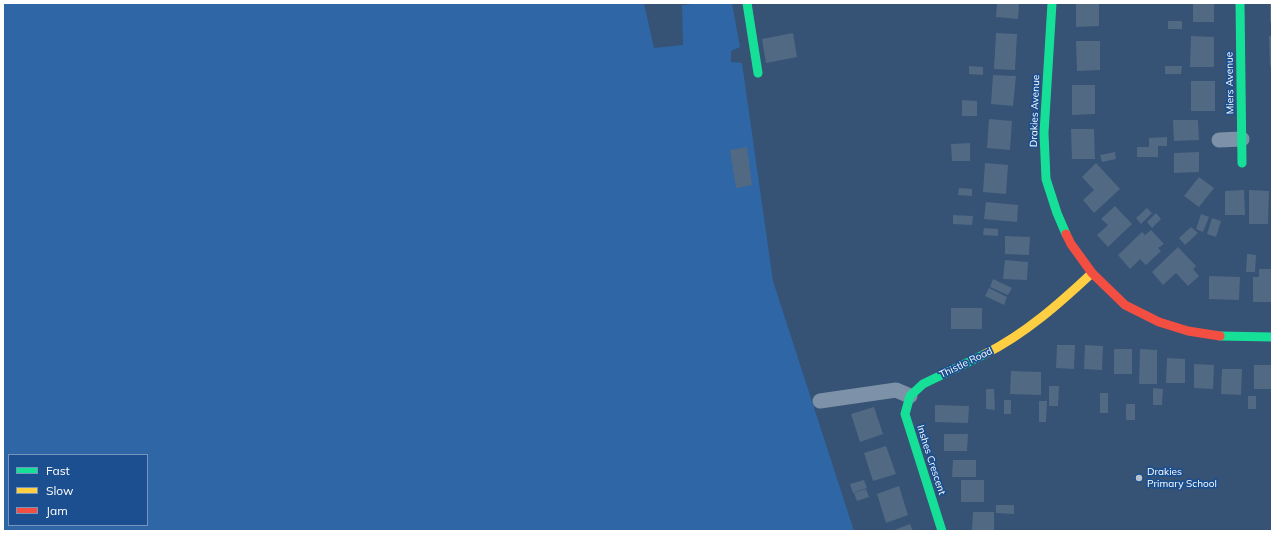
<!DOCTYPE html>
<style>
body{margin:0}
#map{position:relative;width:1275px;height:534px;overflow:hidden;background:#365274;font-family:Mulish,sans-serif}
canvas{display:block}
.frame{position:absolute;inset:0;border:4px solid #fff;pointer-events:none}
.legend{position:absolute;left:8px;top:454px;width:140px;height:72px;box-sizing:border-box;background:#1b4f8f;border:1px solid #7695bc;margin:0;padding:5px 7px;list-style:none;font-size:12px;color:#fff}
.legend li{display:flex;align-items:center;gap:8px;height:20px}
.legend b{width:20px;border:1px solid #7695bc}
</style>
<div id="map">
<canvas width="1275" height="534"></canvas>
<div class="frame"></div>
<ul class="legend">
<li><b style="height:5px;background:#16e098"></b>Fast</li>
<li><b style="height:5px;background:#ffcf43"></b>Slow</li>
<li><b style="height:5px;background:#f24e42"></b>Jam</li>
</ul>
</div>
<script>
const g = document.querySelector('canvas').getContext('2d');
g.lineJoin = 'round';
function paint(path, color) { g.fillStyle = color; g.fill(path, 'evenodd'); }
function stroke(path, color, width, dash) { g.strokeStyle = color; g.lineWidth = width; g.lineCap = dash ? 'butt' : 'round'; g.setLineDash(dash || []); g.stroke(path); }
function write(font, color, halo, rows, align = 'center') {
  g.font = font + ' Mulish,sans-serif'; g.lineWidth = 3.5; g.setLineDash([]); g.textBaseline = 'middle'; g.strokeStyle = halo; g.fillStyle = color; for (const [text, x, y, turn = 0] of rows) {
    g.save(); g.translate(x, y); g.rotate((+turn || 0) * Math.PI / 180); g.textAlign = isNaN(turn) ? turn : align; if (halo) g.strokeText(text, 0, 0); g.fillText(text, 0, 0); g.restore();
  }
}
const green = new Path2D(`
 M3 3H644L654 48 683 45 682 5 702 3H732L740 47 731 51V62L742 63 773 281 854 531H3ZM9 455H147V525H9Z`);
const building = new Path2D(`
 M997 3H1019L1018 19 996 17Z
 M1076 3H1099V26L1076 27Z
 M1193 3H1214V22H1193Z
 M1270 3H1272V22H1270Z
 M1168 21H1182V29H1168Z
 M793 33 797 57 766 63 762 39Z
 M996 33 1017 34 1015 70 994 69Z
 M1191 36 1214 37V67H1190Z
 M1269 36H1272V66H1270Z
 M1076 41H1100V70L1077 71Z
 M969 66 983 67V75L969 74Z
 M1165 66H1182L1181 74H1165Z
 M993 75 1016 76 1013 106 991 104Z
 M1191 81H1215V111H1191Z
 M1072 85H1095V114L1072 115Z
 M962 100 977 101V116H962Z
 M989 119 1012 121 1010 150 987 148Z
 M1173 120H1198L1199 140 1174 141Z
 M1071 129H1094L1095 159H1072Z
 M1167 137V146H1158V157H1137V147H1149V138Z
 M970 143V161H952L951 144Z
 M747 147 752 185 736 188 730 150Z
 M1115 152 1116 159 1102 162 1100 155Z
 M1199 152V172L1174 173V153Z
 M985 163 1008 165 1006 194 983 192Z
 M1096 163 1120 189 1094 213 1083 200 1094 190 1082 177Z
 M1199 177 1214 188 1199 207 1184 196Z
 M959 188 972 189V196L958 195Z
 M1244 190 1245 215H1225V191Z
 M1249 190 1269 191 1268 224H1249Z
 M986 202 1018 205 1017 222 984 219Z
 M1115 206 1132 224 1108 247 1097 235 1108 225 1101 219Z
 M1147 208 1152 213 1141 224 1136 218Z
 M1156 213 1161 219 1152 228 1147 222Z
 M1201 214 1209 217 1203 232 1196 229Z
 M953 215 973 216 972 225 953 224Z
 M1212 218 1221 221 1216 237 1207 234Z
 M1191 227 1198 233 1185 245 1179 238Z
 M984 228 998 229V236L983 235Z
 M1151 230 1164 244 1158 248 1161 251 1146 265 1140 259 1130 269 1118 255 1142 232 1145 235Z
 M1005 236 1030 237 1029 255 1005 254Z
 M1178 247 1196 266 1193 269 1199 276 1188 286 1176 273 1163 285 1152 272Z
 M1247 254 1256 255 1255 272H1246Z
 M1005 260 1028 262 1027 280 1003 279Z
 M1259 269H1272V302H1253V277H1259Z
 M1209 276 1240 277 1239 300 1209 299Z
 M993 279 1012 288 1008 295 990 287Z
 M989 288 1007 297 1004 305 985 296Z
 M951 308H982V329H951Z
 M1057 345H1075L1074 369 1056 368Z
 M1085 345 1103 346 1102 370 1084 369Z
 M1114 349H1132V374H1114Z
 M1140 349 1157 350V384H1139Z
 M1167 358 1185 359V383H1166Z
 M1194 364 1214 365 1213 389 1194 388Z
 M1254 365H1272V389H1254Z
 M1222 369H1242L1241 395 1221 394Z
 M1011 371 1041 372V395L1010 394Z
 M1049 386H1059L1058 406H1049Z
 M1153 388 1163 389 1162 405H1153Z
 M986 389H994L995 410 986 409Z
 M1100 393H1108V413H1100Z
 M1248 396H1256V409H1248Z
 M1004 400H1011V414H1004Z
 M1039 401H1047L1046 422H1039Z
 M1126 404H1135V420H1126Z
 M935 405 969 406 968 423 935 422Z
 M874 407 883 434 860 442 851 414Z
 M944 434H968L967 451H944Z
 M886 446 896 474 873 481 864 453Z
 M953 460H976V477H952Z
 M864 480 867 488 853 493 850 484Z
 M961 480H984V502H961Z
 M899 486 908 515 886 523 877 494Z
 M866 489 869 497 857 501 854 493Z
 M996 505H1014V514L996 513Z
 M973 512H994V531H972Z
 M910 524 913 531H892Z`);
const street = new Path2D(`
 M1219 140 1242 139
 M820 401 896 390 910 396`);
const fast = new Path2D(`
 M747 3 758 73
 M1052 3 1044 133 1046 179 1057 213 1066 234
 M1240 3 1242 163
 M1220 336 1272 337
 M942 531 905 414 910 396 923 384 985 354`);
const slow = new Path2D(`
 M985 354C1025 334 1060 303 1092 273`);
const jam = new Path2D(`
 M1066 234 1071 244 1092 273 1125 305 1159 322 1188 331 1220 336`);
const markers = [
 [1139,478,4,"#b9c2ce"]
];
const streetNames = [
 ["Miers Avenue",1230,83,-91],
 ["Drakies Avenue",1035,111,-88],
 ["Thistle Road",966,363,-26],
 ["Inshes Crescent",931,460,72]
];
const poiNames = [
 ["Drakies",1147,472],
 ["Primary School",1147,484]
];
paint(green, '#2f66a5');
paint(building, '#526984');
stroke(street, '#7d92a8', 15);
stroke(fast, '#16e098', 9);
stroke(slow, '#ffcf43', 9);
stroke(jam, '#f24e42', 9);
for (const [x, y, r, color] of markers) { const dot = new Path2D(); dot.arc(x, y, r, 0, 2 * Math.PI); g.fillStyle = color; g.fill(dot); stroke(dot, '#1b4f8f', 1.5); }
write('10px', '#fff', '#1b4f8f', streetNames);
write('10px', '#fff', '#1b4f8f', poiNames, 'left');
</script>
